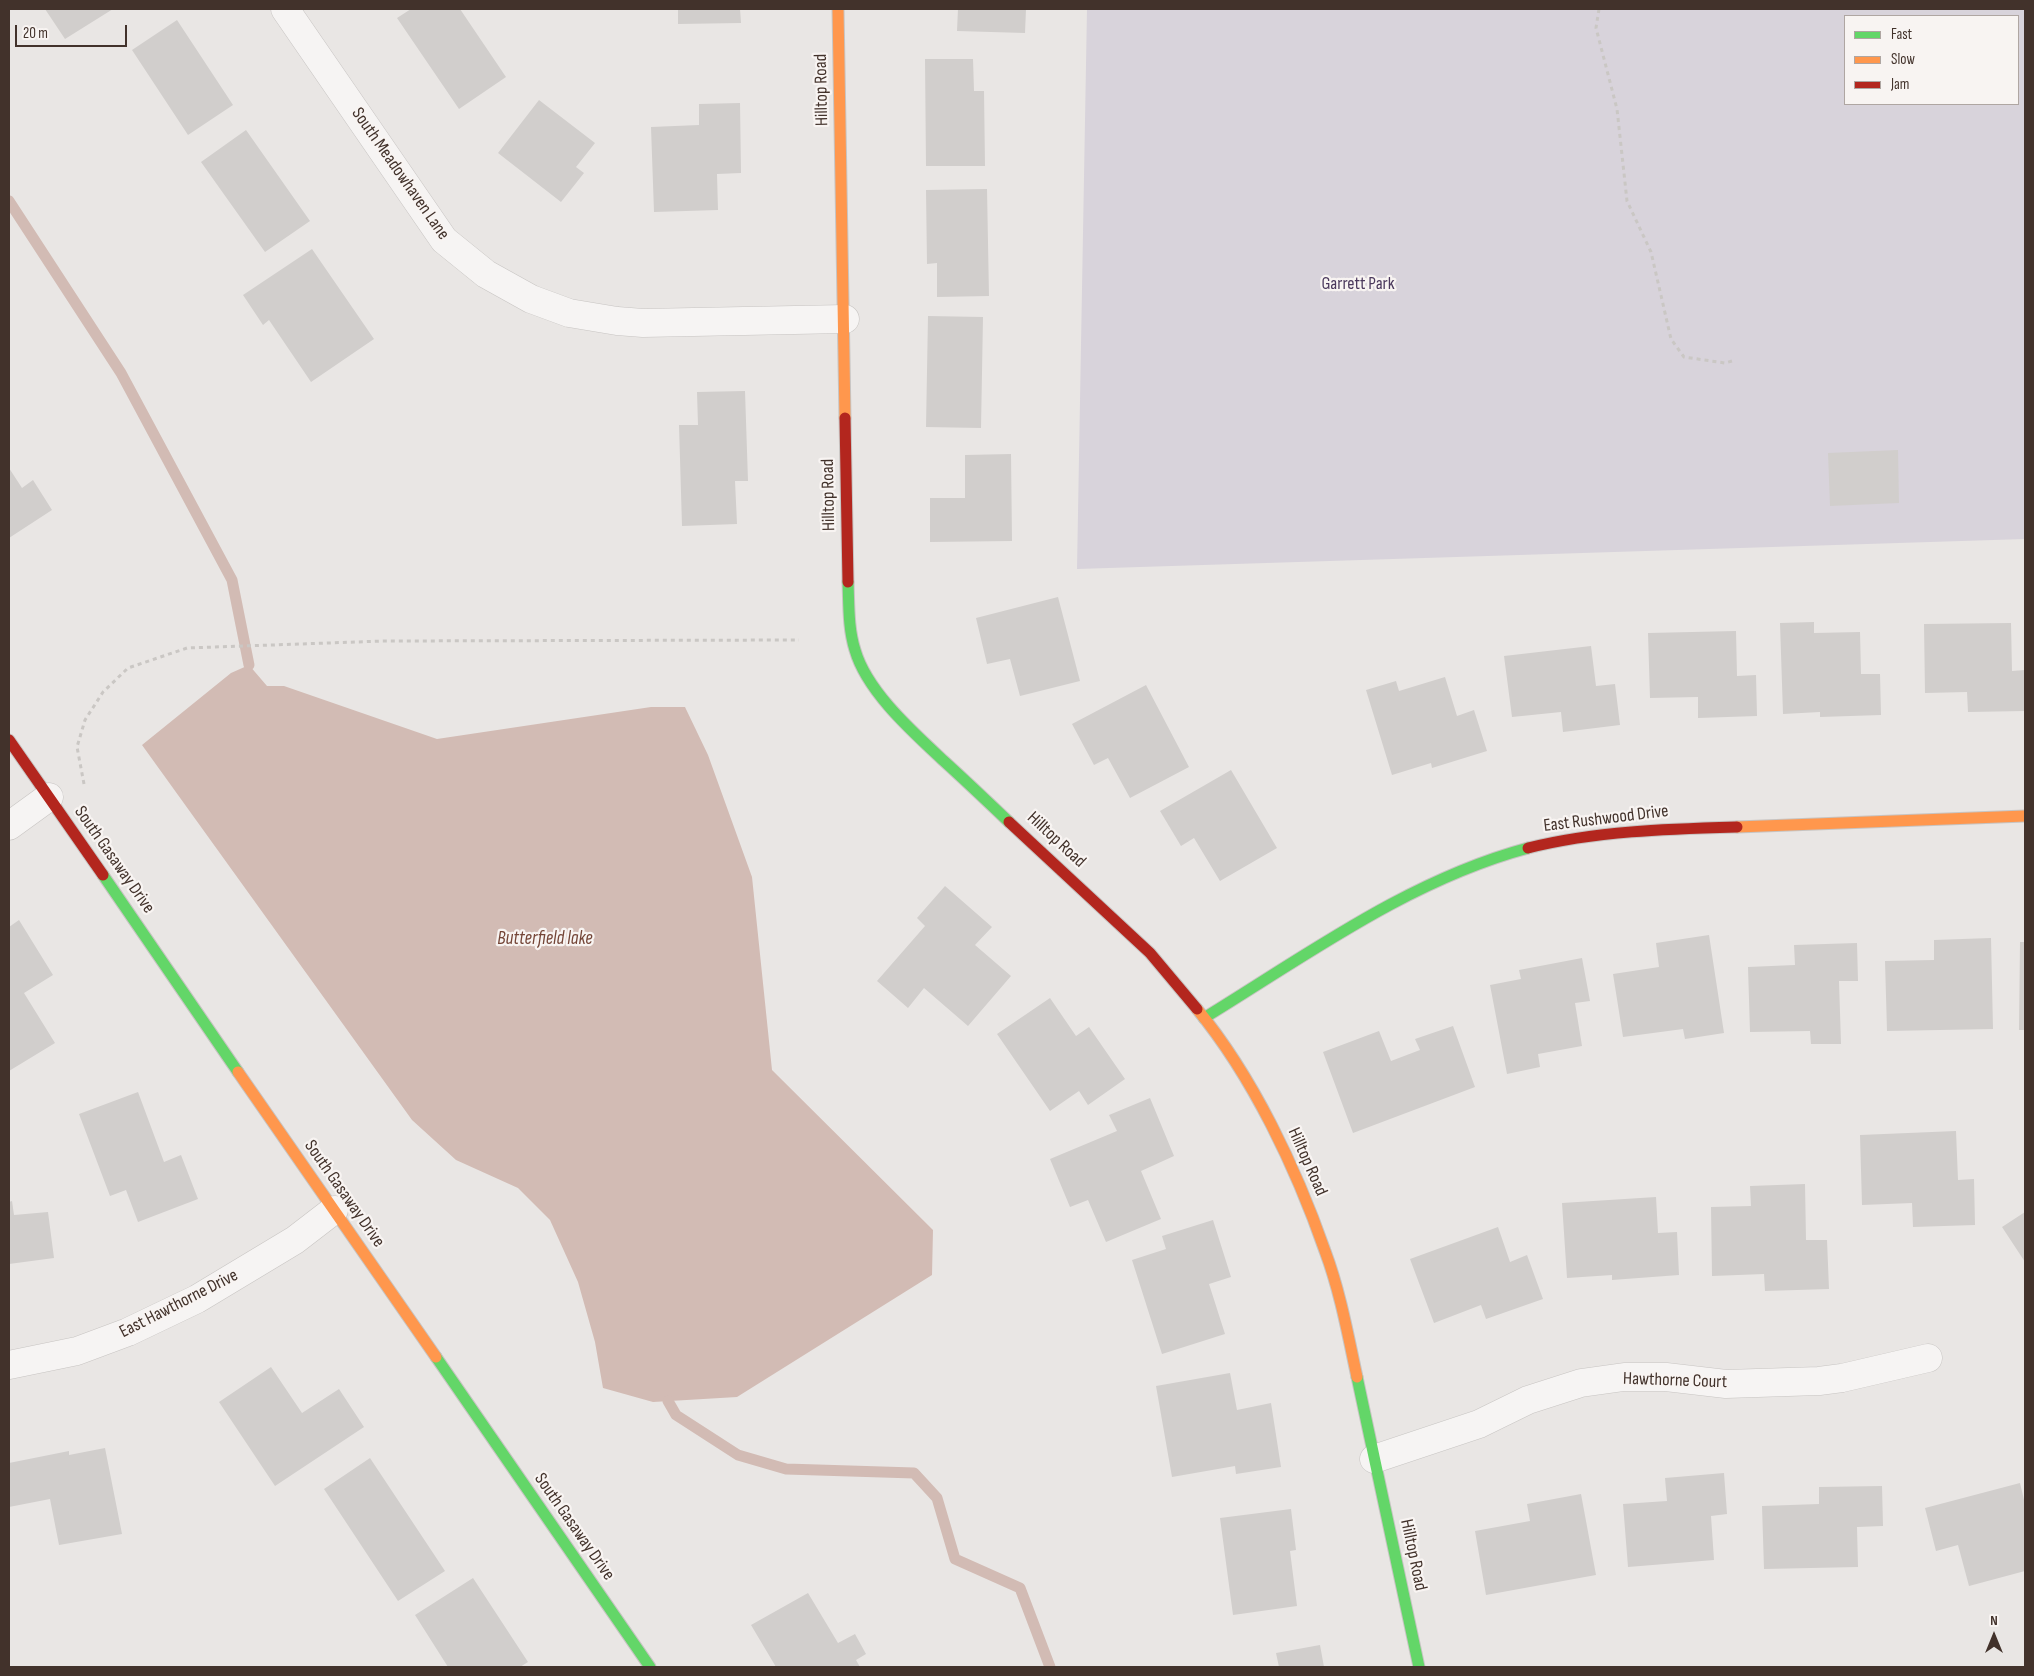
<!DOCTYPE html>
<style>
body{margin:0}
#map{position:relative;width:2034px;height:1676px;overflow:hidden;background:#e9e6e4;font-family:"Sofia Sans Condensed",sans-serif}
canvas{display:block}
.frame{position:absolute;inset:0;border:10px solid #42322b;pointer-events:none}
.legend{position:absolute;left:1844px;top:15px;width:175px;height:90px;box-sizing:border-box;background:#f8f4f2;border:1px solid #afa6a2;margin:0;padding:6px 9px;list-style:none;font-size:15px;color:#42322b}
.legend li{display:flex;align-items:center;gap:10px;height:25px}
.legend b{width:25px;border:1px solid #afa6a2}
.north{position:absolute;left:1969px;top:1611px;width:50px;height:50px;-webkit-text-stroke:4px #f8f4f2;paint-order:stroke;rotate:0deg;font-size:14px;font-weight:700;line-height:20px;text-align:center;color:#42322b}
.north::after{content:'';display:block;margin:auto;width:18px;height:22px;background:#42322b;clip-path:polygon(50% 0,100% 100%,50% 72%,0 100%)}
.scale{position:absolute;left:15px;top:25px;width:112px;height:22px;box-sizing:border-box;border:2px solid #42322b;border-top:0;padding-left:6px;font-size:15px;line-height:18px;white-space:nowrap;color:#42322b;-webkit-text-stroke:4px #f8f4f2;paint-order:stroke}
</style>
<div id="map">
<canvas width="2034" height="1676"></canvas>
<div class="frame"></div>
<ul class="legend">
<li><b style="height:6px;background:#63d668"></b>Fast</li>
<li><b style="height:6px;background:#ff974d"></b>Slow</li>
<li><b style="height:6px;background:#b3261e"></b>Jam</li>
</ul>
<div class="north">N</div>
<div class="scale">20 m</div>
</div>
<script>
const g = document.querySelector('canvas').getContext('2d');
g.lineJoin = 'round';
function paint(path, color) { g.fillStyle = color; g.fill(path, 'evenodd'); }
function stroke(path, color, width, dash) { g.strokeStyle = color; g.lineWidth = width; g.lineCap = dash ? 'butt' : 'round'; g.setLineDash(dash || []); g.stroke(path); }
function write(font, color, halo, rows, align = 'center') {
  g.font = font + ' "Sofia Sans Condensed",sans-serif'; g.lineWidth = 4.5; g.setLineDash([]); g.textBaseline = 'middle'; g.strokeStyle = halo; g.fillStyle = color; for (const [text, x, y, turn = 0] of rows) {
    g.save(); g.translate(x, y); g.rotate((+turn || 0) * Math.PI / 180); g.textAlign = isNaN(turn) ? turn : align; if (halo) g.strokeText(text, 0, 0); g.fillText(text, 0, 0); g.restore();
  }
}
const green = new Path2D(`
 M1087 9H2025V539L1077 569ZM1845 16H2018V104H1845Z`);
const water = new Path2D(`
 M249 665 267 686H284L437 739 651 707H685L708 755 752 877 772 1070 933 1230 932 1275 737 1397 653 1402 603 1388 595 1342 578 1282 550 1220 518 1188 456 1160 412 1120 142 745 231 673Z`);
const stream = new Path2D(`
 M9 201 121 373 232 580 249 665
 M668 1401 676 1415 738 1455 786 1469 914 1473 937 1498 955 1559 1020 1588 1050 1667`);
const building = new Path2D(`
 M45 9H113L65 39Z
 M411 9H460L506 77 459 109 397 18Z
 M678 9H740L741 23 678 24Z
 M958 9H1026L1025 33 957 31Z
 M177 20 233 105 188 135 132 50Z
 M925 59H973L974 91H984L985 166H926Z
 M539 100 595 143 576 167 584 173 561 202 498 153Z
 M740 103 741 173 717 174 718 210 654 212 651 127 699 125V104Z
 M246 130 310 221 265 252 201 162Z
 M987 189 989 296 937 297V263L927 264 926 190Z
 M312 249 374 339 311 382 269 320 263 325 243 295Z
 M928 316 983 317 981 428 926 427Z
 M745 391 748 481H735L737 524 682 526 679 425H698L697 392Z
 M1898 450 1899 503 1830 506 1828 453Z
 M1011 454 1012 541 930 542V498H965V455Z
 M9 468 22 488 33 480 52 510 9 538Z
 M1058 597 1080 681 1020 696 1010 659 987 664 976 618Z
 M1814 622V633L1860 632 1861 674H1880L1881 715 1820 717V712L1783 714 1780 623Z
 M2011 623 2012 671 2025 670V711L1968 712 1967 692 1925 693 1924 624Z
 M1736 631 1737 676 1756 675 1757 716 1698 718V697L1650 698 1648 633Z
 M1591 646 1596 686 1615 684 1620 725 1563 732 1561 712 1512 717 1504 656Z
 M1445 677 1457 716 1474 710 1487 751 1432 768 1431 763 1392 775 1366 690 1396 681 1399 691Z
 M1146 685 1189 767 1130 798 1108 758 1094 765 1072 724Z
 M1231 770 1277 848 1220 881 1194 838 1181 846 1160 811Z
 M945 886 992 927 975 945 1011 976 968 1026 924 988 908 1008 877 981 925 926 917 918Z
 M19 920 53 975 24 993 55 1043 9 1071V927Z
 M1709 935 1724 1033 1685 1039 1683 1029 1623 1037 1613 974 1659 967 1656 943Z
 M1991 938 1993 1029 1887 1031 1885 961 1934 960V940Z
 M2020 942H2025V1030H2019Z
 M1857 943 1858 981H1839L1841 1044H1811L1810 1031 1750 1032 1748 967 1795 965 1794 945Z
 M1582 958 1590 1001 1575 1003 1582 1046 1538 1054 1540 1067 1507 1074 1490 985 1521 979 1519 970Z
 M1050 998 1076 1036 1089 1027 1125 1079 1088 1105 1079 1091 1050 1111 997 1034Z
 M1453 1026 1475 1087 1353 1133 1323 1052 1379 1031 1391 1061 1420 1050 1415 1039Z
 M138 1092 164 1162 181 1155 198 1199 138 1222 126 1190 110 1196 79 1114Z
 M1150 1098 1174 1156 1141 1171 1161 1219 1106 1242 1088 1200 1070 1207 1050 1159 1117 1131 1109 1115Z
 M1956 1131 1958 1180 1974 1179 1975 1225 1913 1227 1912 1203 1862 1205 1860 1135Z
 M1805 1184 1806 1240H1827L1829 1289 1765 1291 1764 1274 1712 1276 1711 1207 1751 1206 1750 1186Z
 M1656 1197 1658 1233 1677 1232 1679 1275 1612 1280V1275L1567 1278 1562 1203Z
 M12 1201 14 1215 48 1212 54 1258 9 1264V1202Z
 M2025 1212V1262L2002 1227Z
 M1213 1220 1231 1277 1209 1284 1225 1334 1162 1354 1132 1260 1166 1249 1162 1236Z
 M1498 1227 1510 1262 1527 1255 1543 1299 1486 1319 1481 1305 1434 1323 1410 1259Z
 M271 1367 302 1413 339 1389 364 1427 275 1486 219 1402Z
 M1230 1373 1237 1410 1271 1403 1281 1467 1236 1474 1235 1466 1172 1477 1156 1386Z
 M105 1448 122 1534 59 1545 50 1499 9 1507V1463L69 1451V1455Z
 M370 1458 445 1571 398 1601 324 1489Z
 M1724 1473 1727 1514 1711 1516 1714 1560 1628 1567 1623 1504 1667 1501 1665 1478Z
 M2020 1483 2025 1504V1571L1969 1586 1958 1545 1936 1551 1925 1508Z
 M1882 1486 1883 1526 1857 1527 1858 1567 1764 1569 1762 1506 1819 1504V1487Z
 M1581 1494 1596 1575 1486 1595 1475 1531 1530 1521 1527 1504Z
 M1291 1509 1296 1550 1290 1551 1297 1606 1233 1615 1220 1518Z
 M473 1578 528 1662 520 1667H448L415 1615Z
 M808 1593 838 1643 855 1634 866 1654 856 1660 860 1667H776L751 1625Z
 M1320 1645 1324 1667H1279L1276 1653Z`);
const path = new Path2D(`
 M1599 9 1596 28 1617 109 1627 201 1651 252 1671 339 1684 357 1725 363 1732 361
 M84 784 77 747 85 720 103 692 128 668 187 648 384 641 799 640`);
const street = new Path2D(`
 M285 9 444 240 486 274 531 299 569 313 617 321 643 323 845 319
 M9 826 49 797
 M9 1365 77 1351 128 1332 197 1299 295 1240 334 1210
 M1374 1459 1479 1424 1528 1400 1581 1383 1624 1377H1666L1726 1384 1819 1381 1842 1378 1928 1358`);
const fast = new Path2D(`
 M848 582C849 604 848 628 855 650 867 692 914 733 945 762 967 782 988 802 1009 822
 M103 875 238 1072
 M1204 1018C1307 955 1409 880 1528 848
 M436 1357 650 1667
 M1357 1377 1419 1667`);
const slow = new Path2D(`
 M838 9 845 418
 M1737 827 2025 816
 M1197 1009C1253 1077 1296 1168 1325 1251 1340 1291 1348 1335 1357 1377
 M238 1072 436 1357`);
const jam = new Path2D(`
 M845 418 848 582
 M9 740 103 875
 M1009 822 1150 953 1197 1009
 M1528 848C1596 831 1667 829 1737 827`);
const streetNames = [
 ["Hilltop Road",822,90,-91],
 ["South Meadowhaven Lane",400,174,55],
 ["Hilltop Road",829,495,-91],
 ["East Rushwood Drive",1606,819,-7],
 ["Hilltop Road",1056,840,43],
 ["South Gasaway Drive",114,860,55],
 ["Hilltop Road",1307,1162,66],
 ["South Gasaway Drive",344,1194,55],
 ["East Hawthorne Drive",179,1304,-27],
 ["Hawthorne Court",1675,1381,2],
 ["South Gasaway Drive",574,1527,55],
 ["Hilltop Road",1413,1555,78]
];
const parkNames = [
 ["Garrett Park",1358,284]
];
const waterNames = [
 ["Butterfield lake",545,939]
];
paint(green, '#d8d3db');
paint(water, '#d2bbb4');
stroke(stream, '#d2bbb4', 11);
paint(building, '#d1cecc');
stroke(street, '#c7c4c2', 29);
stroke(fast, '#c7c4c2', 13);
stroke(slow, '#c7c4c2', 13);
stroke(jam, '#c7c4c2', 13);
stroke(path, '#cac7c4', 3, [4, 4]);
stroke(street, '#f6f4f3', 28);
stroke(fast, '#63d668', 11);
stroke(slow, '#ff974d', 11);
stroke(jam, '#b3261e', 11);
write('18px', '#42322b', '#f8f4f2', streetNames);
write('18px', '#4b395d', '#f8f4f2', parkNames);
write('italic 19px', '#744537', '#f8f4f2', waterNames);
</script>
